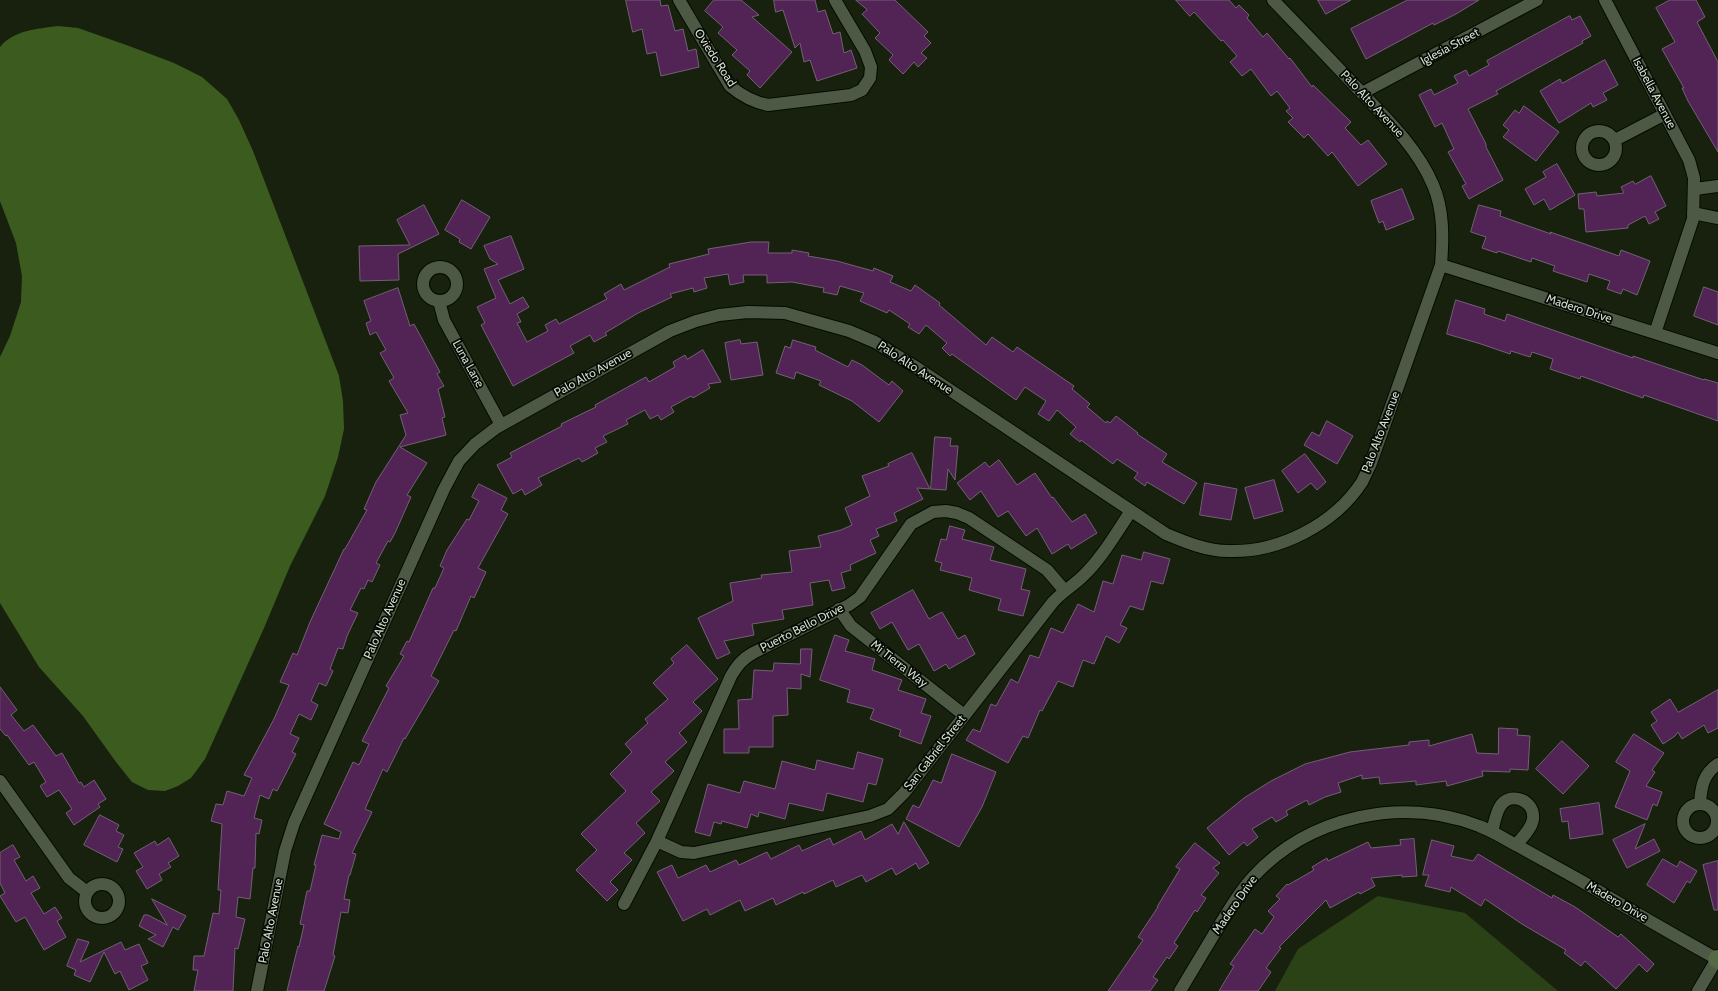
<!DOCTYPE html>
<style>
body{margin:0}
canvas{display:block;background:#17210e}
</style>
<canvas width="1718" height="991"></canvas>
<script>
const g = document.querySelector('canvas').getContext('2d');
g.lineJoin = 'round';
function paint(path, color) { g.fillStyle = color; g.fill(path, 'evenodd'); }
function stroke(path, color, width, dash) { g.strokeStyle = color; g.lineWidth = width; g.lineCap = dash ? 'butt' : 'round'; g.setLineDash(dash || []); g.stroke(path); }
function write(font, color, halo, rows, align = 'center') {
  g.font = font + ' Cabin,sans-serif'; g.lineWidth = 3.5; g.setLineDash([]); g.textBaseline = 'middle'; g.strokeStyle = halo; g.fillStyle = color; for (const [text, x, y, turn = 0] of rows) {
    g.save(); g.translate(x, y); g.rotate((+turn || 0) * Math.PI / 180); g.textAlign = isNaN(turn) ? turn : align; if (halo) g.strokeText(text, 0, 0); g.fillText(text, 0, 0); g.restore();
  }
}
const green = new Path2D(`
 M1378 896 1465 913 1558 991H1275L1298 949Z`);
const water = new Path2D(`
 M58 26 78 28 129 46 174 63 202 77 227 99 239 120 253 151 339 376 343 401 344 429 338 457 325 496 290 566 264 628 205 759 191 778 178 786 165 791 148 790 132 782 116 762 83 716 39 667 0 603V357L10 336 21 302 22 276 16 243 0 201V47C14 30 37 29 58 26Z`);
const building = new Path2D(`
 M626 0H660L661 6 668 5 675 31 683 29 688 51 696 49 699 67 661 76 656 52 647 54 642 29 633 32Z
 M714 0H741L759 15 752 17 792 52 760 88 747 75 750 71 732 55 737 50 718 33 723 27 705 11Z
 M774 0H815L818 12 825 10 833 34 840 32 844 53 851 50 857 68 817 81 810 60 804 62 800 43 795 48 783 10 776 12Z
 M856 0H895L928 32 924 36 931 43 921 53 927 58 918 67 914 62 903 74 889 60 893 55 875 38 880 33 862 14 867 10Z
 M1176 0H1229L1236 8 1239 5 1249 15 1247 18 1263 37 1267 33 1289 59 1290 58 1312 87 1313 85 1351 122 1345 128 1361 145 1368 140 1387 164 1358 186 1332 152 1328 156 1308 134 1304 138 1288 122 1293 118 1286 111 1290 108 1277 91 1271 96 1251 69 1242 76 1230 62 1237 56 1223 40 1221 41 1194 12 1190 16Z
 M1318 0H1351L1326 14Z
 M1408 0H1479L1456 14 1434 25 1433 23 1366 59 1351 29Z
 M1670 0H1696L1705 17 1697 22 1718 62V152L1688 101 1682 88H1684L1662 49 1675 42 1656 8Z
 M1570 16 1572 20 1580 16 1591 36 1582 41 1583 43 1496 91 1498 94 1468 109 1486 144V147L1503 180 1469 199 1462 186 1466 184 1448 152 1454 149 1442 123 1435 127 1419 95 1431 89 1434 95 1458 83 1454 76 1466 70 1469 76 1489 65 1487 61Z
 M1605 60 1618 85 1603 93 1607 100 1593 107 1591 103 1559 123 1540 91 1560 79 1562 83Z
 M1524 106 1559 132 1536 161 1503 137 1509 130 1503 125 1515 110 1519 113Z
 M1557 164 1575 195 1550 210 1544 199 1534 205 1525 189 1546 177 1543 172Z
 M1651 176 1666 206 1655 212 1659 219 1649 224 1645 216 1628 225V228L1586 232 1584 209H1579L1578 194 1596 192 1597 196 1624 193 1621 187 1633 181 1635 184Z
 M1402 189 1414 219 1386 230 1383 221 1379 223 1371 201Z
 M462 200 490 217 471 249 459 242 460 239 445 230Z
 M424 205 439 234 398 254 399 280 360 281 359 246 410 245 397 220Z
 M1479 205 1501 211 1500 216 1551 234 1550 232 1619 256 1621 250 1650 261 1637 295 1623 289 1621 294 1607 289 1610 281 1589 274 1587 282 1553 271 1555 266 1532 258 1531 262 1498 251 1497 253 1482 248 1486 237 1471 232Z
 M511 236 524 269 498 280 510 304 523 297 529 307 517 314 521 322 517 323 527 342 548 331 545 325 556 319 559 324 607 299 604 294 621 284 624 290 670 267 669 264 709 254 708 249 751 242H769L768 253H792V250L809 253 808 256 837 261 873 271 874 268 893 276 890 282 911 291 915 285 940 303 939 305 986 345 992 337 1013 352 1017 347 1074 386 1072 389 1090 404 1087 407 1106 423 1107 421 1110 423 1116 416 1138 433 1137 434 1167 454 1162 462 1197 483 1184 504 1147 482 1145 486 1134 478 1138 473 1117 459 1113 464 1081 440 1080 442 1070 434 1076 427 1057 410 1049 421 1038 414 1046 401 1025 387 1016 400 952 354 950 356 942 348 947 343 926 325 919 334 908 327 910 324 889 310 887 313 860 301 864 293 840 286 837 295 823 292 824 288 792 282 767 283V275H743L744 282 730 285 728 274 704 278 707 288 694 292 693 288 670 294 672 297 638 313 605 333 607 335 594 342 590 335 570 346 574 353 513 386 481 325 485 323 477 307 496 298 484 269 498 264 490 259 484 246Z
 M1704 287 1718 292V325L1694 316Z
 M398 288 410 326 414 324 440 372 437 374 444 386 438 389 445 417 442 418 446 435 400 447 427 463 407 495 411 497 395 533 390 542 388 541 376 563 380 565 372 582 368 580 364 589 361 588 350 610 358 613 347 636 343 649 338 648 330 669 333 671 326 686 319 683 311 701 318 705 311 720 299 714 290 734 299 738 292 752 296 754 277 791 273 789 269 799 260 795 254 818 262 820 259 834 256 833 255 868H253L250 899 238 897 236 917 245 919 238 949 235 948 233 991H194L198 970H193L194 956H204L213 913 219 914 221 890H218L222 824 211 821 216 804 223 805 227 791 244 796 252 778 244 775 274 719 289 685 280 682 293 653 297 655 310 622 344 549H345L367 510 364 509 376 482 406 435 400 415 408 413 389 381 394 378 380 353 386 350 376 332 370 335 366 323 371 321 364 301Z
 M1456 300 1485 309 1484 314 1505 321 1507 314 1633 358V356L1704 380V379L1718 383V421L1644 395 1643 398 1581 376 1580 379 1550 369 1553 359 1532 352 1530 357 1511 351 1510 354 1481 344 1447 334Z
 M740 340 741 344 757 342 763 375 731 380 725 343Z
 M793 340 816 347 815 350 848 367 852 360 862 365 889 385 892 381 903 391 879 422 852 401 819 385 821 381 796 372 794 379 776 373 785 346 790 348Z
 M703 350 721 382 708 384 710 388 693 398 691 396 671 407 674 412 661 420 658 415 650 419 645 410 626 420 628 424 603 436 607 442 595 448 598 453 582 462 579 458 538 478 542 485 525 495 522 489 513 494 497 465 512 457 510 453 562 426 561 424 596 407 595 405 646 377 649 382 675 367 673 362 685 355 687 359Z
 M1327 421 1353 436 1337 464 1304 445 1312 432 1319 436Z
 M935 437 951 438 950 446H958L955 480 948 469 946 490 931 489Z
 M912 453 930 489 917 488 923 499 894 513 897 521 876 529 879 536 870 540 876 553 850 565 851 570 841 573 845 588 832 591 829 580 810 583 813 605 782 610 784 619 752 624 754 635 724 641 730 653 717 659 698 618 733 601 730 583 762 578 761 575 792 572 789 551 821 547 818 536 841 530 852 525 845 508 870 496 862 476 889 466 888 464Z
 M1305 454 1326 482 1317 490 1311 483 1298 493 1282 471Z
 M999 460 1017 485 1035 473 1052 498 1053 497 1072 522 1085 514 1097 533 1071 549 1068 544 1052 554 1037 528 1026 536 1008 511 998 517 981 491 970 500 957 483 985 462 989 467Z
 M1274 480 1283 511 1254 519 1245 488Z
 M1205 483 1237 489 1231 520 1200 515Z
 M479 484 507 498 501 510 508 514 478 568 486 572 474 598 471 596 456 631 454 630 431 676 439 681 405 739 404 738 387 772 383 769 365 809 372 812 352 853 356 854 350 875H349L344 899 350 900 348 913 341 912 333 955 335 956 324 991H287L298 946 299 947 304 925 300 924 307 891H310L316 865H314L322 835 339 839 341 832 324 824 353 762 359 765 369 744 362 741 389 688 386 686 404 656 400 654 407 641 409 642 433 588H435L444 568 440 566 447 550 467 519 469 520 479 501 472 497Z
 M950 526 965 530 962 539 994 547 990 560 1026 569 1021 589 1030 591 1023 616 998 610 1001 599 969 590 972 578 940 570 942 563 935 561 941 539 946 540Z
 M1144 552 1170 559 1163 584 1151 581 1143 610 1130 606 1120 625 1127 628 1119 643 1106 636 1094 664 1083 660 1073 687 1058 681 1042 711 1040 710 1028 738 1023 736 1008 763 966 740 973 729 980 732 991 704 996 706 1011 679 1018 683 1030 655 1039 658 1051 628 1063 633 1078 604 1094 612 1103 581 1113 584 1122 555 1141 560Z
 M913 590 929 619 942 612 958 639 965 635 975 654 949 669 946 664 934 671 919 644 908 650 892 622 880 629 871 613Z
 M835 635 849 640 845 651 875 659 872 670 902 680 898 690 926 699 921 713 931 716 921 744 899 736 901 730 870 719 874 709 847 702 850 690 820 680Z
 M687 645 718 679 693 702 702 711 679 733 687 742 665 762 674 771 651 792 660 801 636 823 645 833 624 853 632 860 610 882 618 890 607 901 576 870 597 850 581 834 626 791 610 774 632 752 625 744 648 723 645 719 668 699 653 683 674 663 671 659Z
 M801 649H812L810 677 801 674V689L787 688 788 715 773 716V747H749V753H724V729H739L738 700 752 699 754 670 773 671 774 663 800 664Z
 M0 687 17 710 11 715 24 731 33 725 56 756 62 753 79 783 81 782 84 787 94 780 106 799 98 804 100 807 74 825 66 813 72 809 59 790 47 797 40 786 46 782 34 762 29 765 7 735 6 736 0 729Z
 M1718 690V728L1708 733 1704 725 1682 739 1678 732 1675 736 1663 744 1651 725 1657 721 1651 712 1670 699 1678 712Z
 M1499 728 1518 729 1517 735 1530 736 1528 770 1510 769V772L1482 771 1483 776 1447 786 1446 781 1416 785V781L1380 784 1379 777 1362 779V775L1338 783 1341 792 1325 797 1309 805 1307 800 1286 811 1288 815 1276 822 1272 817 1252 829 1258 837 1247 846 1244 842 1229 855 1207 828 1244 798 1271 781 1305 764 1350 752 1409 745V742L1429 740V746L1472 734 1477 753 1498 754Z
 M1634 734 1664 753 1652 770 1655 772 1646 786 1662 792 1657 806 1653 804 1647 820 1615 807 1630 771 1616 762Z
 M1562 741 1589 766 1563 794 1536 769Z
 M858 752 883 759 876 785 868 783 863 802 827 793 823 811 789 803 785 819 759 812 758 817 751 814 747 828 722 821 721 824 714 822 710 836 695 832 708 784 740 793 744 781 775 789 782 761 815 770 817 760 853 769Z
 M952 754 996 772 982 807 959 847 906 819 913 805 919 808 933 780 941 783Z
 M1599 803 1603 834 1570 839 1568 821 1562 822 1560 809Z
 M100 815 119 825 116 831 124 835 118 847 123 849 117 862 84 845Z
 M904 822 929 863 919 869 916 863 896 875 892 868 866 882 862 875 836 887 833 880 804 894 803 892 776 905 773 898 745 911 740 900 710 915 707 909 683 921 657 872 672 865 678 878 706 865 710 872 736 860 739 865 767 852 771 859 799 845 802 851 830 838 833 845 861 831 865 840 892 824 898 834Z
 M1645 824 1635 849 1654 839 1660 851 1627 868 1613 840Z
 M169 838 179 856 168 863 171 867 159 874 162 880 147 889 136 871 143 867 134 853 155 841 157 845Z
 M1414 839 1417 876 1402 877V875L1371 878 1375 886 1360 894 1359 892 1330 908 1326 900 1279 947 1281 948 1266 968 1271 972 1258 991H1219L1234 966 1230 964 1255 929 1262 934 1274 917 1268 911 1280 899 1276 896 1287 884 1288 885 1314 870 1312 867 1327 858 1328 861 1368 842 1371 848 1401 845 1400 840Z
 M1432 840 1454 846 1451 856 1473 861 1478 854 1552 898 1553 895 1575 907 1618 937 1621 934 1654 964 1647 972 1639 964 1616 989 1585 961 1581 966 1564 953 1566 950 1522 924 1485 899 1481 906 1451 887 1450 892 1425 886 1429 875H1423Z
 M1195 843 1220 863 1213 868 1219 873 1201 895 1206 898 1197 912 1195 910 1174 943 1178 946 1169 959 1167 957 1153 977 1158 980 1150 991H1108L1143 940 1138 937 1158 907H1157L1180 869 1176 867Z
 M13 845 20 857 14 860 26 881 33 876 40 888 31 893 44 914 55 907 62 918 57 921 66 937 44 950 25 917 16 922 0 896 5 893 0 883V853Z
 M1663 859 1677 867 1680 861 1697 871 1690 883 1687 881 1674 903 1647 885Z
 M1718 861V910H1714L1703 865Z
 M152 899 186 916 178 930 173 927 163 947 148 939 156 935 139 926 144 915H148L167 925Z
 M78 939 89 942 80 962 121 942 125 950 139 944 148 963 141 966 148 980 129 990 120 971 115 974 104 952 90 982 74 975 76 970 67 966Z`);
const street = new Path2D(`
 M679 0 730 86C742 96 753 102 768 105L851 95 862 90 870 78 871 67 865 51 835 0
 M1605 0 1689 160 1694 178 1693 219 1655 333
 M1362 93 1537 0
 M1582 148a17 17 0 1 1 34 0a17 17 0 1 1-34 0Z
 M1615 140 1665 114
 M1695 189 1718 186
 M1693 213 1718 218
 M1441 265 1718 353
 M423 284a17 17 0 1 1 34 0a17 17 0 1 1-34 0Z
 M439 301 444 320 501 425
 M839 609 851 626 964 715
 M0 781 69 878 87 892
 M1683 821a17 17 0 1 1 34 0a17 17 0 1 1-34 0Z
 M1700 804C1701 787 1703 774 1718 764
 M1492 832C1494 824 1496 812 1501 805 1512 791 1535 801 1533 819 1532 828 1522 838 1516 845
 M657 841 681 852 694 853 870 816 888 809 904 793 1053 602C1062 592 1074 585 1083 576 1102 558 1116 533 1131 511
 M85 901a17 17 0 1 1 34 0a17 17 0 1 1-34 0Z
 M624 904 657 841 731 676C737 666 742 659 753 653L849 605 860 597 911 524 933 512 946 511 957 513 969 518 1047 570 1065 591
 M257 991 285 851 294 823 444 489 459 461 475 444 496 428 670 331 696 321 719 315 748 312 785 313 849 331 875 342 914 366 1166 534C1185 542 1207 551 1228 551 1278 553 1334 525 1362 482 1365 476 1368 469 1371 463L1441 265C1443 239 1444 210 1433 185 1417 147 1385 117 1357 88 1329 58 1301 29 1273 0
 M1180 991C1193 969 1206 948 1219 926 1229 910 1239 892 1253 877 1309 816 1402 796 1479 826 1493 831 1506 840 1520 847 1541 859 1562 870 1583 882 1627 908 1672 934 1717 959L1698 991`);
const secondary = new Path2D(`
 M1717 959 1718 960`);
const streetNames = [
 ["Iglesia Street",1450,47,-28],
 ["Oviedo Road",715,58,57],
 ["Isabella Avenue",1654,93,62],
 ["Palo Alto Avenue",1372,104,47],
 ["Madero Drive",1579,309,18],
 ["Luna Lane",468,364,61],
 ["Palo Alto Avenue",915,368,33],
 ["Palo Alto Avenue",593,373,-29],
 ["Palo Alto Avenue",1381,432,-69],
 ["Palo Alto Avenue",385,619,-66],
 ["Puerto Bello Drive",802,628,-27],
 ["Mi Tierra Way",899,664,38],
 ["San Gabriel Street",935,753,-52],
 ["Madero Drive",1617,902,30],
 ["Madero Drive",1235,905,-55],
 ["Palo Alto Avenue",271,921,-79]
];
paint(green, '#2a4216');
paint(water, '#3b5c1e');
paint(building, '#512455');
stroke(building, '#726074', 1);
stroke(street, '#030b00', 14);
stroke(secondary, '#030b00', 20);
stroke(street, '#4d5944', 12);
stroke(secondary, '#556945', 18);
write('12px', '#d5ddd0', '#050903', streetNames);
</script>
